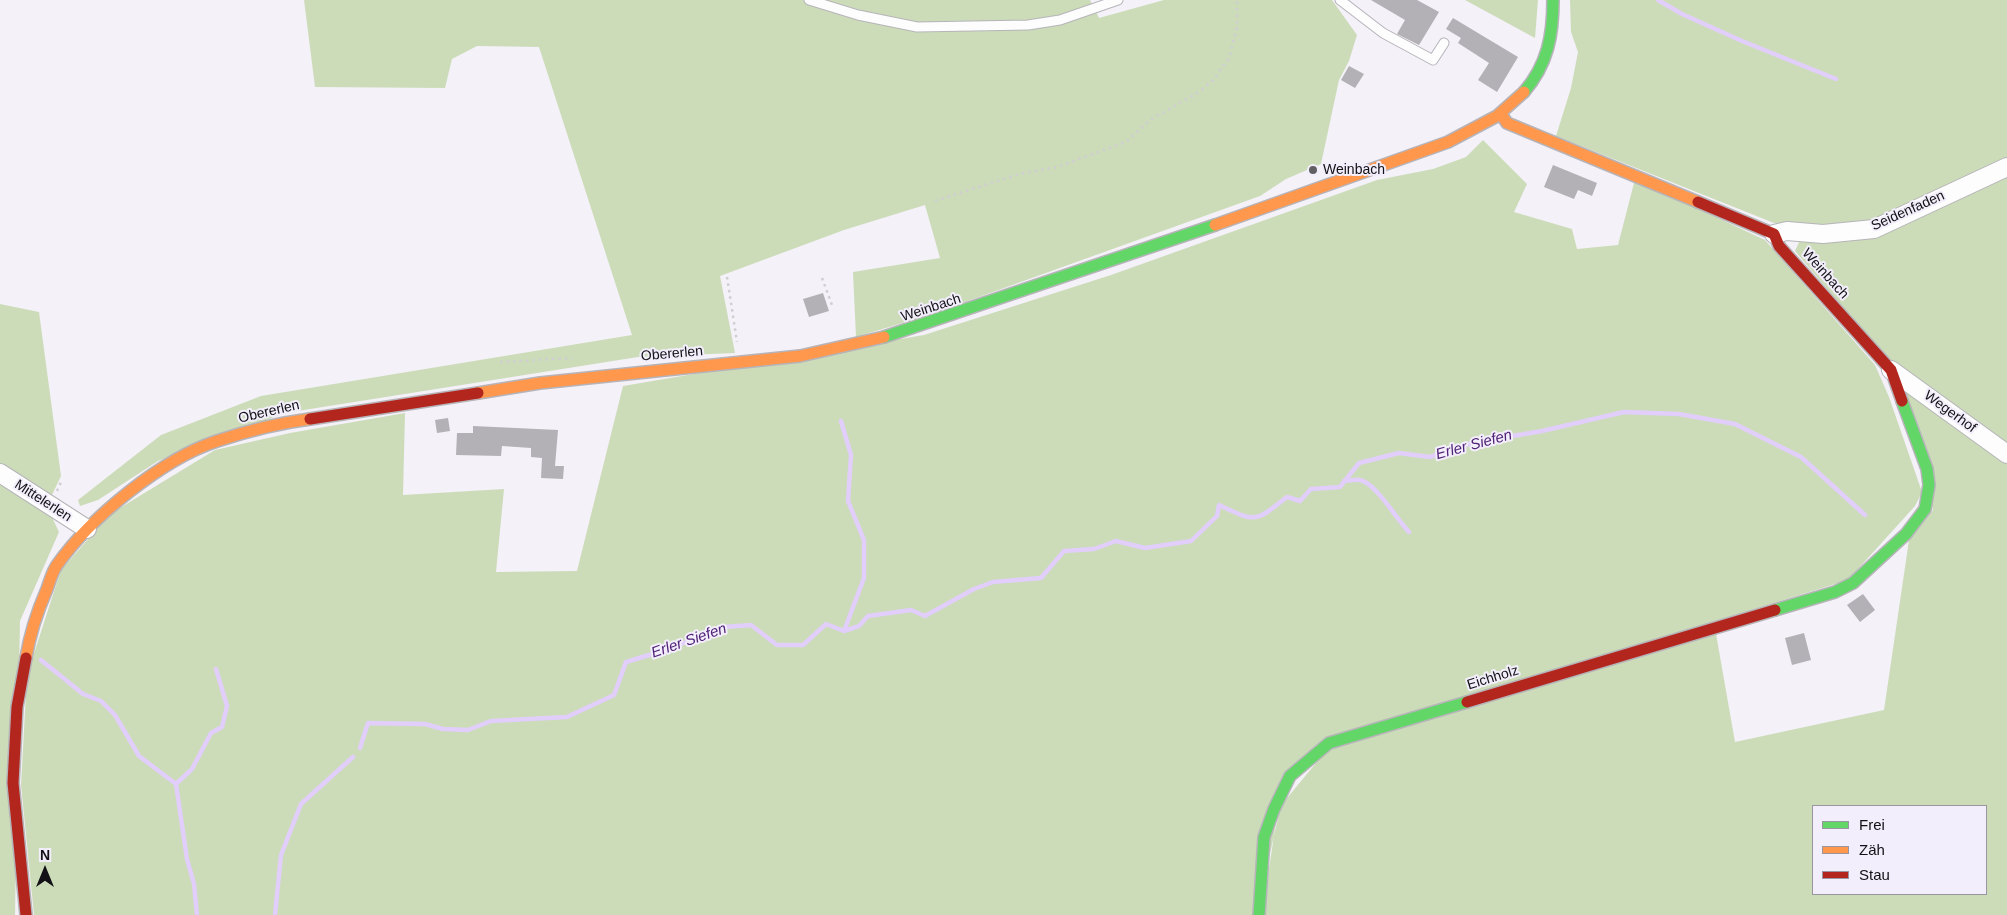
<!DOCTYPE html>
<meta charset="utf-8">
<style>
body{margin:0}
#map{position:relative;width:2007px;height:915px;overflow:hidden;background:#f4f1f8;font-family:Helvetica,sans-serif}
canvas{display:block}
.legend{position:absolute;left:1812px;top:805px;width:175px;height:90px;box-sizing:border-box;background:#f3eefb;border:1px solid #99969f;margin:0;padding:6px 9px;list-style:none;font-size:15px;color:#121115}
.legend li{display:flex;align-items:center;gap:10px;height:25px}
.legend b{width:25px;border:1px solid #99969f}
.north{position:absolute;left:20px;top:845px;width:50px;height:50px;-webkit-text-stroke:4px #f3eefb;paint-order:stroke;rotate:0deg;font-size:14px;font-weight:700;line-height:20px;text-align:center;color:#121115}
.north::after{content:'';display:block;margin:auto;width:18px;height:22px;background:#121115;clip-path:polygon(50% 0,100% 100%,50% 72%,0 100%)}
</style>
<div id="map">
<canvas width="2007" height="915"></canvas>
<ul class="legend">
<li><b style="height:6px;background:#63d668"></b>Frei</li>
<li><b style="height:6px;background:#ff974d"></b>Zäh</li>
<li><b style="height:6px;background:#b3261e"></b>Stau</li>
</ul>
<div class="north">N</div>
</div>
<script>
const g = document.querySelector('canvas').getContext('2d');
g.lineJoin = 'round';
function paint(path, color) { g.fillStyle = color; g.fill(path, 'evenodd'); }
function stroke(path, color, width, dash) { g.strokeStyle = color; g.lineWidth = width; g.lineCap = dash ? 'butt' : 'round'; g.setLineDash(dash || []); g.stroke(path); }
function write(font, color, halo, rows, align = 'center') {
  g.font = font + ' Helvetica,sans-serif'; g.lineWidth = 4; g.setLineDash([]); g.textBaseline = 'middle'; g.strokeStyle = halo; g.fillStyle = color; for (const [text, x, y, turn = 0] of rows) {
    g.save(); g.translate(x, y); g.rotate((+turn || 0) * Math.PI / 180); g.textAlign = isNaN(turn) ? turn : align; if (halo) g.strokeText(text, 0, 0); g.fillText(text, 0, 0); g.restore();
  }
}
const green = new Path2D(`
 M304 0H1090L1099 18 1164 0H1332L1357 35 1349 61 1339 80 1321 164 1286 179 1260 196 929 315 856 337 853 272 940 258 925 205 844 230 720 276 735 353 638 357 285 413 158 461 98 500 80 506 78 500 161 435 261 396 632 335 539 47 477 46 452 59 445 88 315 87Z
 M1465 0H1538L1535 38Z
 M1570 0H2007V162L1872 226 1822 229 1774 223 1556 136 1571 88 1578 52 1571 32Z
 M1483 140 1527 184 1514 212 1572 229 1577 249 1618 245 1635 179 1765 240 1875 365 1889 397 1922 492 1915 506 1848 580 1327 742 1288 774 1256 915H34L21 785 27 675 61 570 110 514 215 450 290 433 405 413 403 495 504 489 496 572 577 571 623 386 924 335 1111 275 1377 180 1433 169 1466 157Z
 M2007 170V451L1894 367 1795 251 1800 240 1821 241Z
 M0 304 39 312 61 476 51 497 0 467Z
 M1902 380 2007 459V915H1262L1278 809 1330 746 1715 628 1735 742 1884 710 1909 540 1933 510ZM1813 806H1986V894H1813Z
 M0 482 50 513 59 532 20 621 15 915H0Z`);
const stream = new Path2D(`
 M1658 0 1682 14 1742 41 1836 79
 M841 421 851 455 848 501 864 540V578L844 631
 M1344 481C1349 481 1355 479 1360 480 1376 483 1397 520 1409 532
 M41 660 83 694 101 701 115 715 139 756 176 784
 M360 748 368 723 425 724 443 729 468 730 491 721 567 717 614 695 626 662 669 649 724 627 751 625 777 645H803L826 624 844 631 859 626 868 616 911 610 925 616 974 589 993 582 1041 578 1064 551 1094 549 1116 541 1145 548 1191 541 1217 516 1219 505C1257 523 1255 522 1287 497L1300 501 1311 489 1340 487 1359 463 1399 453 1430 457 1472 443 1542 431 1624 412 1679 414 1735 424 1801 457 1865 515
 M197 915 194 884 187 859 176 784 192 769 211 733 222 727 227 706 216 669
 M275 915 281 855 301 804 353 757`);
const building = new Path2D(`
 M1371 0H1417L1439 12 1419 45 1397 34 1405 20Z
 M1453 18 1518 57 1497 92 1478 80 1489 63 1458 43 1461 38 1446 29Z
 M1349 66 1364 74 1355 88 1341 80Z
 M1553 165 1597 183 1592 196 1578 190 1574 199 1544 187Z
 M823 293 829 311 809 317 803 299Z
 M448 418 450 431 437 433 435 420Z
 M473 426 558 430 555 466H564L563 479 541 478 542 458 531 457V448L502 446 501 456 456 455 457 433H473Z
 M1863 594 1875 610 1860 622 1847 605Z
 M1804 633 1811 660 1792 665 1785 638Z`);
const path = new Path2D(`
 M935 201 1019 174 1057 167 1126 142 1150 120 1199 92 1213 80 1229 58 1237 27V0
 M727 277 737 342
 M822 278 832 305
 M500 362 572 358
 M57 491 61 482`);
const lane = new Path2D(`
 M809 0 858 15 917 27 1028 25 1060 20 1118 0
 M1340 0 1383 33 1433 60 1444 43`);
const street = new Path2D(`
 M1774 234 1787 231 1823 234 1874 229 2007 167
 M1891 370 2007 454
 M0 473 87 529`);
const fast = new Path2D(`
 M1524 92C1548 64 1553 35 1553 0
 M884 337 1215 225
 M1775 610 1835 592 1853 583 1906 534 1925 509 1929 485 1927 469 1902 401
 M1259 915 1264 837 1274 809 1290 776 1329 743 1467 702`);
const slow = new Path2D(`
 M1501 114 1507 123 1698 202
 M1215 225 1448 142 1497 116 1524 92
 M478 393 540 383 800 356 884 337
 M26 658C30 633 37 612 47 589 50 581 52 572 57 565 91 517 162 459 217 441 247 431 279 423 310 419`);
const jam = new Path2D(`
 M1698 202 1774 234 1779 246 1891 370 1902 401
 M310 419 478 393
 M26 658 17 707 13 783 26 915
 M1467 702 1775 610`);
const markers = [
 [1313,170,5,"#615f64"]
];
const poiNames = [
 ["Weinbach",1323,170]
];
const streetNames = [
 ["Seidenfaden",1908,211,-24],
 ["Weinbach",1825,274,48],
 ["Weinbach",931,308,-18],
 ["Obererlen",672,354,-5],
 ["Obererlen",269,412,-13],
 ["Wegerhof",1950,412,36],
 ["Mittelerlen",43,501,33],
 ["Eichholz",1493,678,-17]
];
const waterNames = [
 ["Erler Siefen",1474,445,-15],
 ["Erler Siefen",689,641,-19]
];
paint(green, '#ccdcb9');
stroke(stream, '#e1cefa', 4.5);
paint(building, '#b3b1b5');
stroke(lane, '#b6b4b9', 11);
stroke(street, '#b6b4b9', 20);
stroke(fast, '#b6b4b9', 14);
stroke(slow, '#b6b4b9', 14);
stroke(jam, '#b6b4b9', 14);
stroke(path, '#cfcfd1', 2.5, [2.5, 4]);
stroke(lane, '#fdfdfe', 9);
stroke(street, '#fdfdfe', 18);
stroke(fast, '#63d668', 11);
stroke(slow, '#ff974d', 11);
stroke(jam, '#b3261e', 11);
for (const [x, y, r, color] of markers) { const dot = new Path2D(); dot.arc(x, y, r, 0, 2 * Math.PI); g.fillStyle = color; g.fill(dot); stroke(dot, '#f3eefb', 2); }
write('14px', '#121115', '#f3eefb', poiNames, 'left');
write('14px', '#121115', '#f3eefb', streetNames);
write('italic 15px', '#502277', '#f3eefb', waterNames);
</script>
